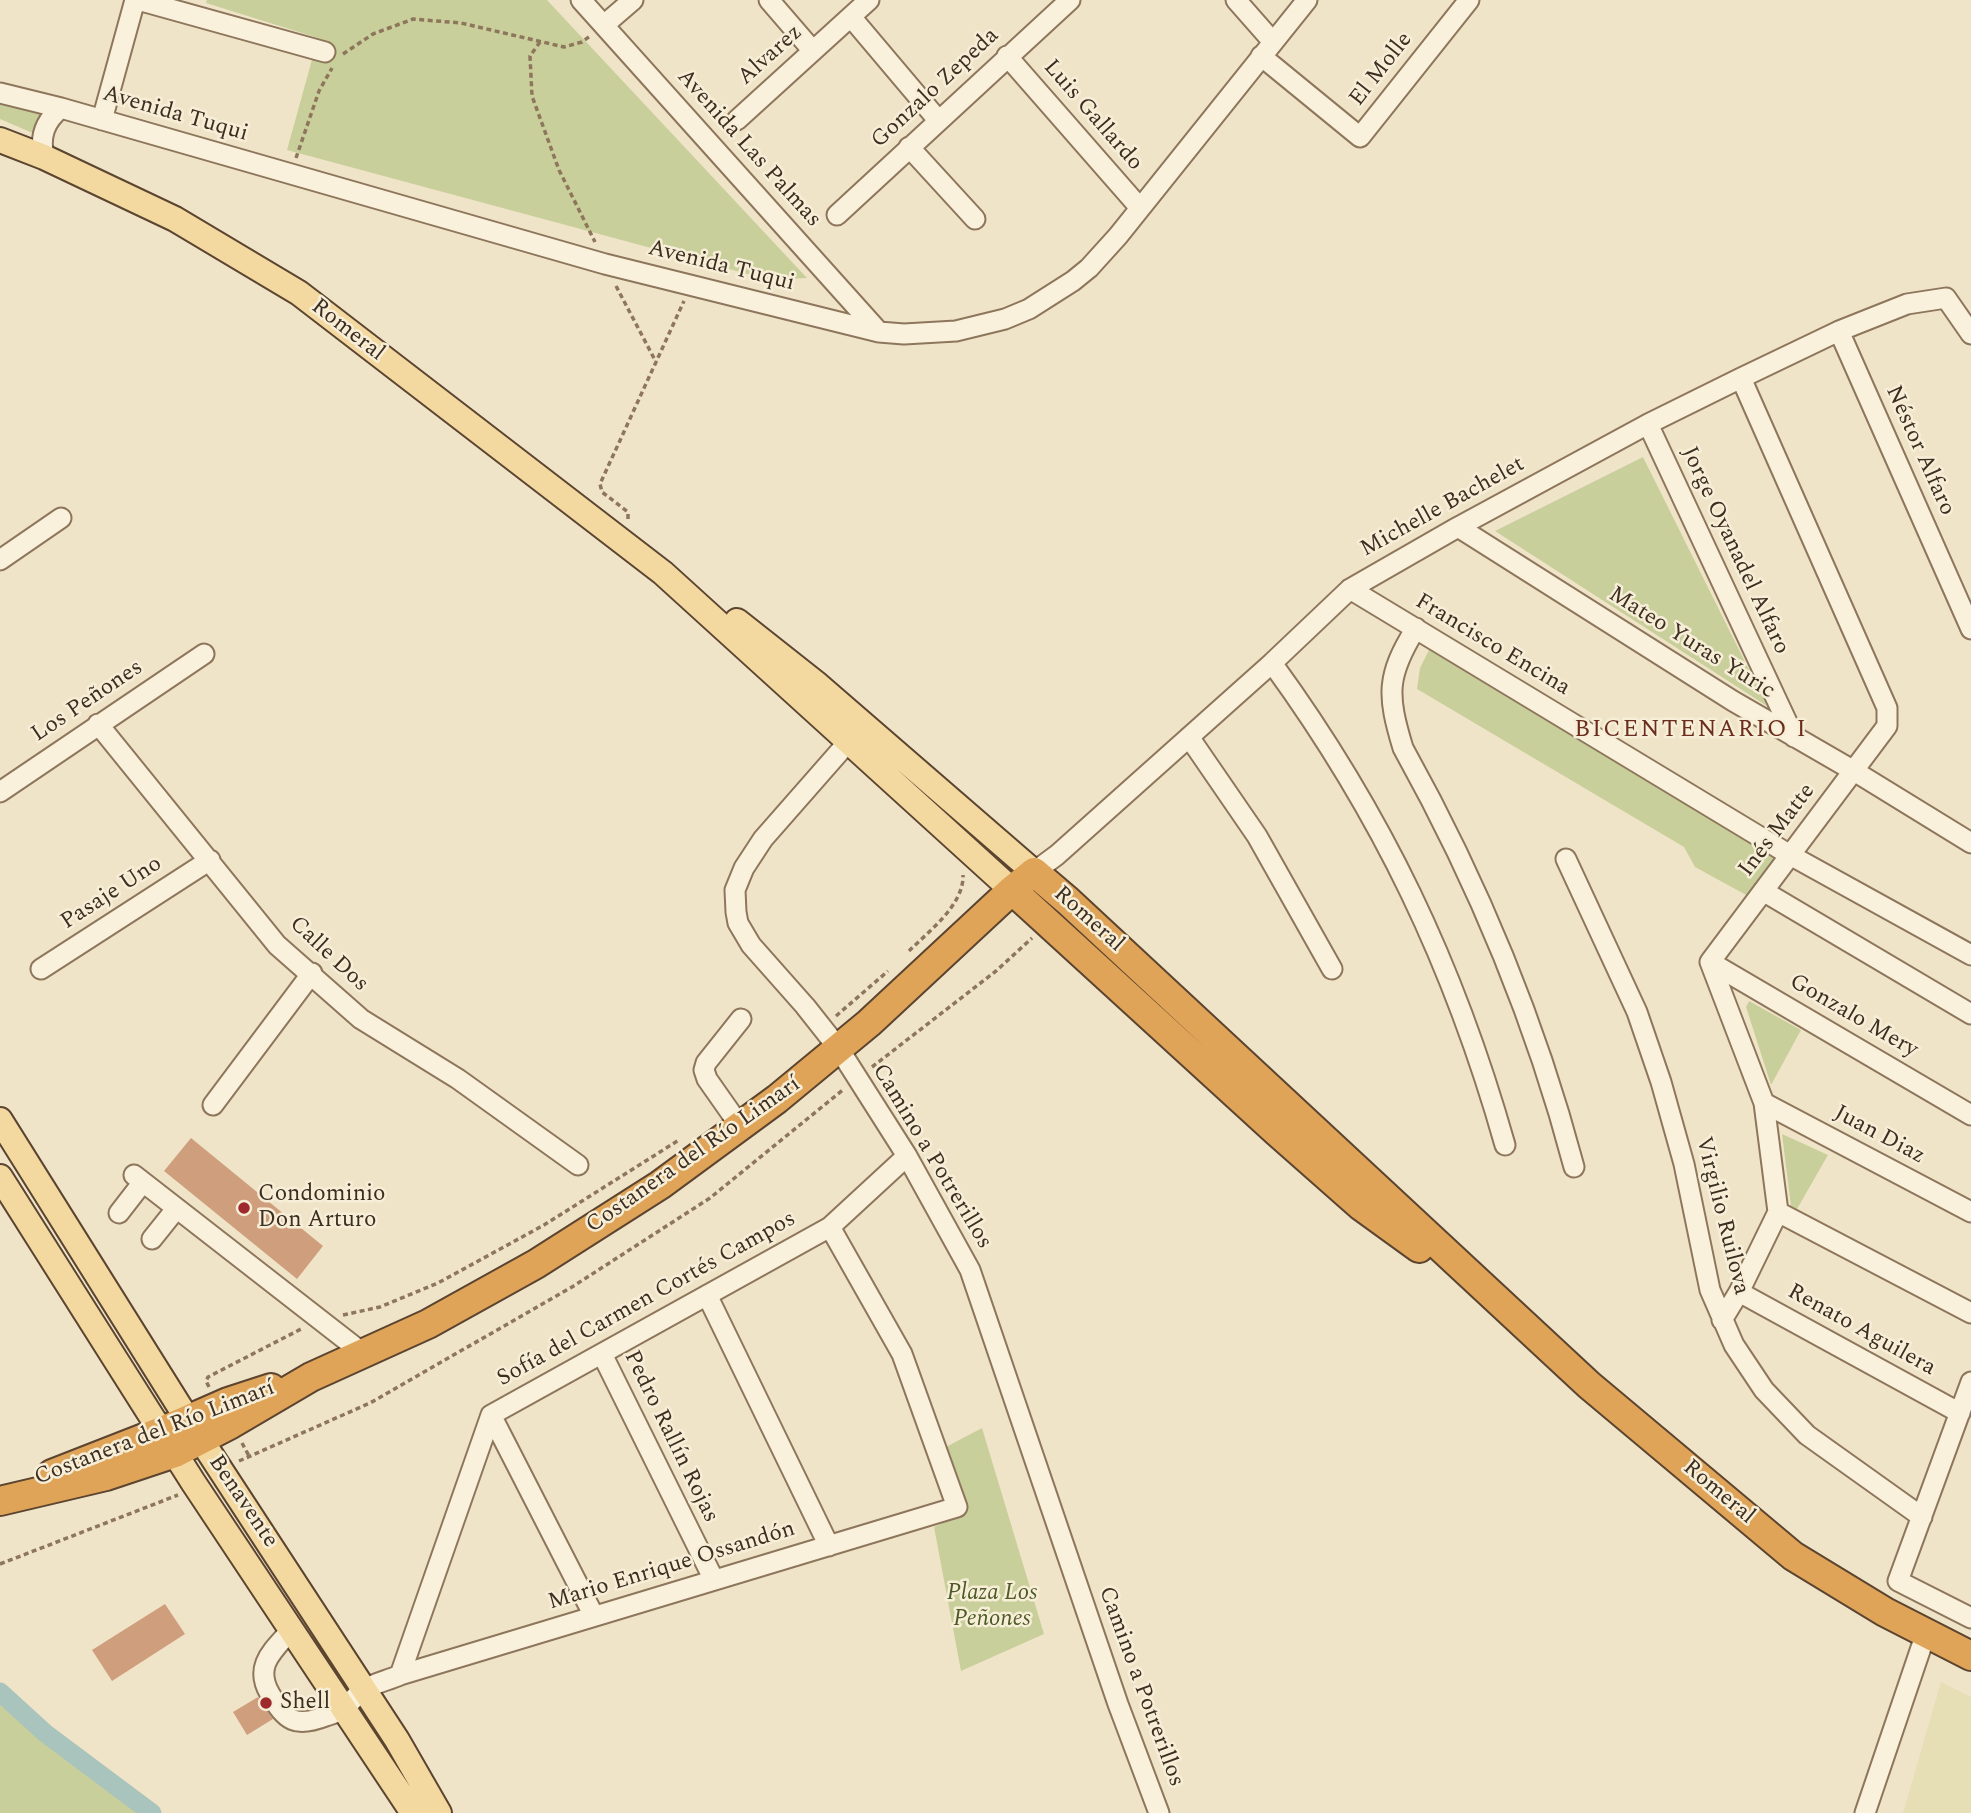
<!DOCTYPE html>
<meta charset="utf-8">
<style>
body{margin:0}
canvas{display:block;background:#f0e4c8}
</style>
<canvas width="1971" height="1813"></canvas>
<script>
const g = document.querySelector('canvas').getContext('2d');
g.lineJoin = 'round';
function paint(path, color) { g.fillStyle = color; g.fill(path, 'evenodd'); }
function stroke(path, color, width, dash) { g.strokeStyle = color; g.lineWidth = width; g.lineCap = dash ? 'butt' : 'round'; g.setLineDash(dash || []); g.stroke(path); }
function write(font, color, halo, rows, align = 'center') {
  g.font = font + ' Spectral,serif'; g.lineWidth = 5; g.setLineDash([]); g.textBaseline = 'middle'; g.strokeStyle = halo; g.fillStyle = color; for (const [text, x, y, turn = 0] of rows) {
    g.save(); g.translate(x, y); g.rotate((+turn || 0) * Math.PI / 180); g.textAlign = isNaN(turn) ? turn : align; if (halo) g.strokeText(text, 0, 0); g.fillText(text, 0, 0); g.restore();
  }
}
const farmland = new Path2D(`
 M1941 1682 1971 1697V1813H1903Z`);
const green = new Path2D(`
 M207 0H547L807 278 770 280 287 150 318 38 206 3Z
 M0 100 45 113 35 134 0 119Z
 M1643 457 1767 706 1495 531Z
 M1429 650 1778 855 1748 896 1695 867 1684 847 1417 689 1420 668Z
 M1749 1001 1801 1030 1771 1085 1746 1007Z
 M1782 1134 1828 1155 1797 1209 1791 1206Z
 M982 1428 1044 1634 961 1671 934 1527 964 1514 944 1448Z
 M0 1701 52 1749 142 1813H0Z`);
const canal = new Path2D(`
 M0 1692 45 1733 152 1813`);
const building = new Path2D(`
 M191 1138 323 1246 297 1279 164 1171Z
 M165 1604 185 1634 112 1681 92 1650Z
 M258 1697 273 1719 247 1735 233 1712Z`);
const path = new Path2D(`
 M540 42 530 56 532 96 559 170 595 242
 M343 54 373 34 413 19 461 23 564 47 582 42 590 36
 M296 158 319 91 332 68
 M616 286 656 362
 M628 519V512L602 492 600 484 684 301
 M909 951C929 931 964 905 963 875
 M836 1016 888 971
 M872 1067 996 971 1032 938
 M343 1315 380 1307 438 1283 544 1225 679 1140
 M209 1387 206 1381 208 1377 303 1328
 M242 1443 249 1456
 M239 1461 370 1403 572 1287 710 1198 844 1089
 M0 1564 178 1495`);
const minor = new Path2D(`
 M138 0 325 52
 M581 0 879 332
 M769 0 813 51
 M1236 0 1273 42
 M851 17 938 120
 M604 25 633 0
 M1007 56 1140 208
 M1261 56 1360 137 1469 0
 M0 93 61 108 605 264 879 332 904 334 956 331 1005 319 1029 309 1073 281 1089 268 1118 236 1307 0
 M102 120 135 0
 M737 120 869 0
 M909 147 975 219
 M44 157C39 136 45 121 61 108
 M837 215 1070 0
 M1839 331 1971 629
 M1648 424 1794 737
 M1458 527 1733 701 1854 771 1971 843
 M0 560 61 518
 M1350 589 1790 855 1971 955
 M1416 628C1386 676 1387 695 1403 748 1477 881 1535 1019 1574 1167
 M1272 663C1382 814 1454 965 1505 1145
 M98 724 277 945 361 1019 458 1079 578 1165
 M1189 737 1257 836 1332 969
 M849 741 763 839 744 868 735 890 736 912 738 923 751 945 805 1006 839 1049 907 1156 970 1270 1118 1704 1159 1813
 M0 792 204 654
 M1566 859 1637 1012 1661 1082 1684 1164 1710 1290 1734 1345 1764 1390 1807 1435 1922 1517
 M1034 872 1057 855 1272 663 1350 589 1458 527 1648 424 1741 378 1839 331 1907 304 1946 298 1971 334
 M1763 891 1971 1014
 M1710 962 1971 1115
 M41 969 210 860
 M1764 1103 1971 1212
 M213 1105 312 973
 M740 1126 707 1079 704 1070 706 1063 741 1019
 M134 1175 364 1354
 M1778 1212 1971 1313
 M119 1213 143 1182
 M152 1239 176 1209
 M1739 1292 1960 1413
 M707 1295 829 1546
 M1722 1320 1739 1292 1778 1212 1764 1103 1710 962 1887 726V708L1741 378
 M602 1354 714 1580
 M1971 1382 1898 1581 1971 1618
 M491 1415 594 1616
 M292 1629C274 1650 253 1665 270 1694 286 1721 295 1728 326 1716 332 1714 340 1712 345 1707 352 1702 357 1693 365 1689 375 1683 389 1680 400 1675L957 1507 902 1354 830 1227
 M400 1675 491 1415 830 1227 907 1156
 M1865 1813 1926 1633`);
const major = new Path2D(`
 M0 140 44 157 175 219 299 293 663 573 1012 890
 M737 621 818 685 1034 872
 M0 1120 188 1420 397 1740 439 1813
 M0 1177 193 1482 413 1813`);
const highway = new Path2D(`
 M1012 890 1277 1132 1361 1206 1419 1248
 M52 1474 162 1431 228 1402 271 1388
 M0 1501 106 1476 175 1453 231 1424 311 1377 428 1324 536 1264 660 1185 777 1099 869 1023 1012 890 1034 872 1068 901 1589 1385 1793 1556 1885 1612 1971 1656`);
const markers = [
 [244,1208,7,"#9e2a2b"],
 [266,1703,7,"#9e2a2b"]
];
const streetNames = [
 ["Alvarez",771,56,-42],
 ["El Molle",1382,70,-52],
 ["Gonzalo Zepeda",936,89,-43],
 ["Avenida Tuqui",175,115,16],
 ["Luis Gallardo",1092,116,49],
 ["Avenida Las Palmas",748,149,48],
 ["Avenida Tuqui",721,267,14],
 ["Romeral",347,331,38],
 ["Néstor Alfaro",1919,451,66],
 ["Michelle Bachelet",1443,508,-29],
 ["Jorge Oyanadel Alfaro",1734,551,65],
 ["Mateo Yuras Yuric",1691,644,32],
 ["Francisco Encina",1492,646,31],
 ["Los Peñones",88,702,-34],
 ["Inés Matte",1778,831,-53],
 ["Pasaje Uno",112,894,-33],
 ["Romeral",1088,920,42],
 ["Calle Dos",328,955,43],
 ["Gonzalo Mery",1853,1017,30],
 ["Juan Diaz",1879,1136,28],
 ["Costanera del Río Limarí",694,1156,-35],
 ["Camino a Potrerillos",931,1157,59],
 ["Virgilio Ruilova",1721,1216,76],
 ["Sofía del Carmen Cortés Campos",647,1300,-29],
 ["Renato Aguilera",1861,1331,29],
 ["Costanera del Río Limarí",155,1434,-21],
 ["Pedro Rallín Rojas",670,1437,64],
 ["Romeral",1718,1493,40],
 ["Benavente",242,1502,56],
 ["Mario Enrique Ossandón",672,1567,-17],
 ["Camino a Potrerillos",1140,1687,70]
];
const poiNames = [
 ["Condominio",258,1195],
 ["Don Arturo",258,1221],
 ["Shell",280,1703]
];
const parkNames = [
 ["Plaza Los",992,1594],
 ["Peñones",992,1620]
];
const neighbourhoodNames = [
 ["BICENTENARIO I",1691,731]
];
paint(farmland, '#e6deb5');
paint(green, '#c9cf9b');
stroke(canal, '#a9c4bc', 19);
paint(building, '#cf9f7d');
stroke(minor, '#8d765c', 23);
stroke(major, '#5b4430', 28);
stroke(highway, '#5b4430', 32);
stroke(path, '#8d765c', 3.5, [5, 3.5]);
stroke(minor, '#faf1dc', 19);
stroke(major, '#f3d9a0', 24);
stroke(highway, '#e0a458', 28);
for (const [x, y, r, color] of markers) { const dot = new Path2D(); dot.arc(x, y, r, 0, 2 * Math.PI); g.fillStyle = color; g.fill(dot); stroke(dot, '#f7eed8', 2.5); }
write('23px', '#3d2e20', '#f7eed8', streetNames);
write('23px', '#3d2e20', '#f7eed8', poiNames, 'left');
write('italic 23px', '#4d5a26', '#f7eed8', parkNames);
g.letterSpacing = '2px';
write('24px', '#6b2e1e', '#f7eed8', neighbourhoodNames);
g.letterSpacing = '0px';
</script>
